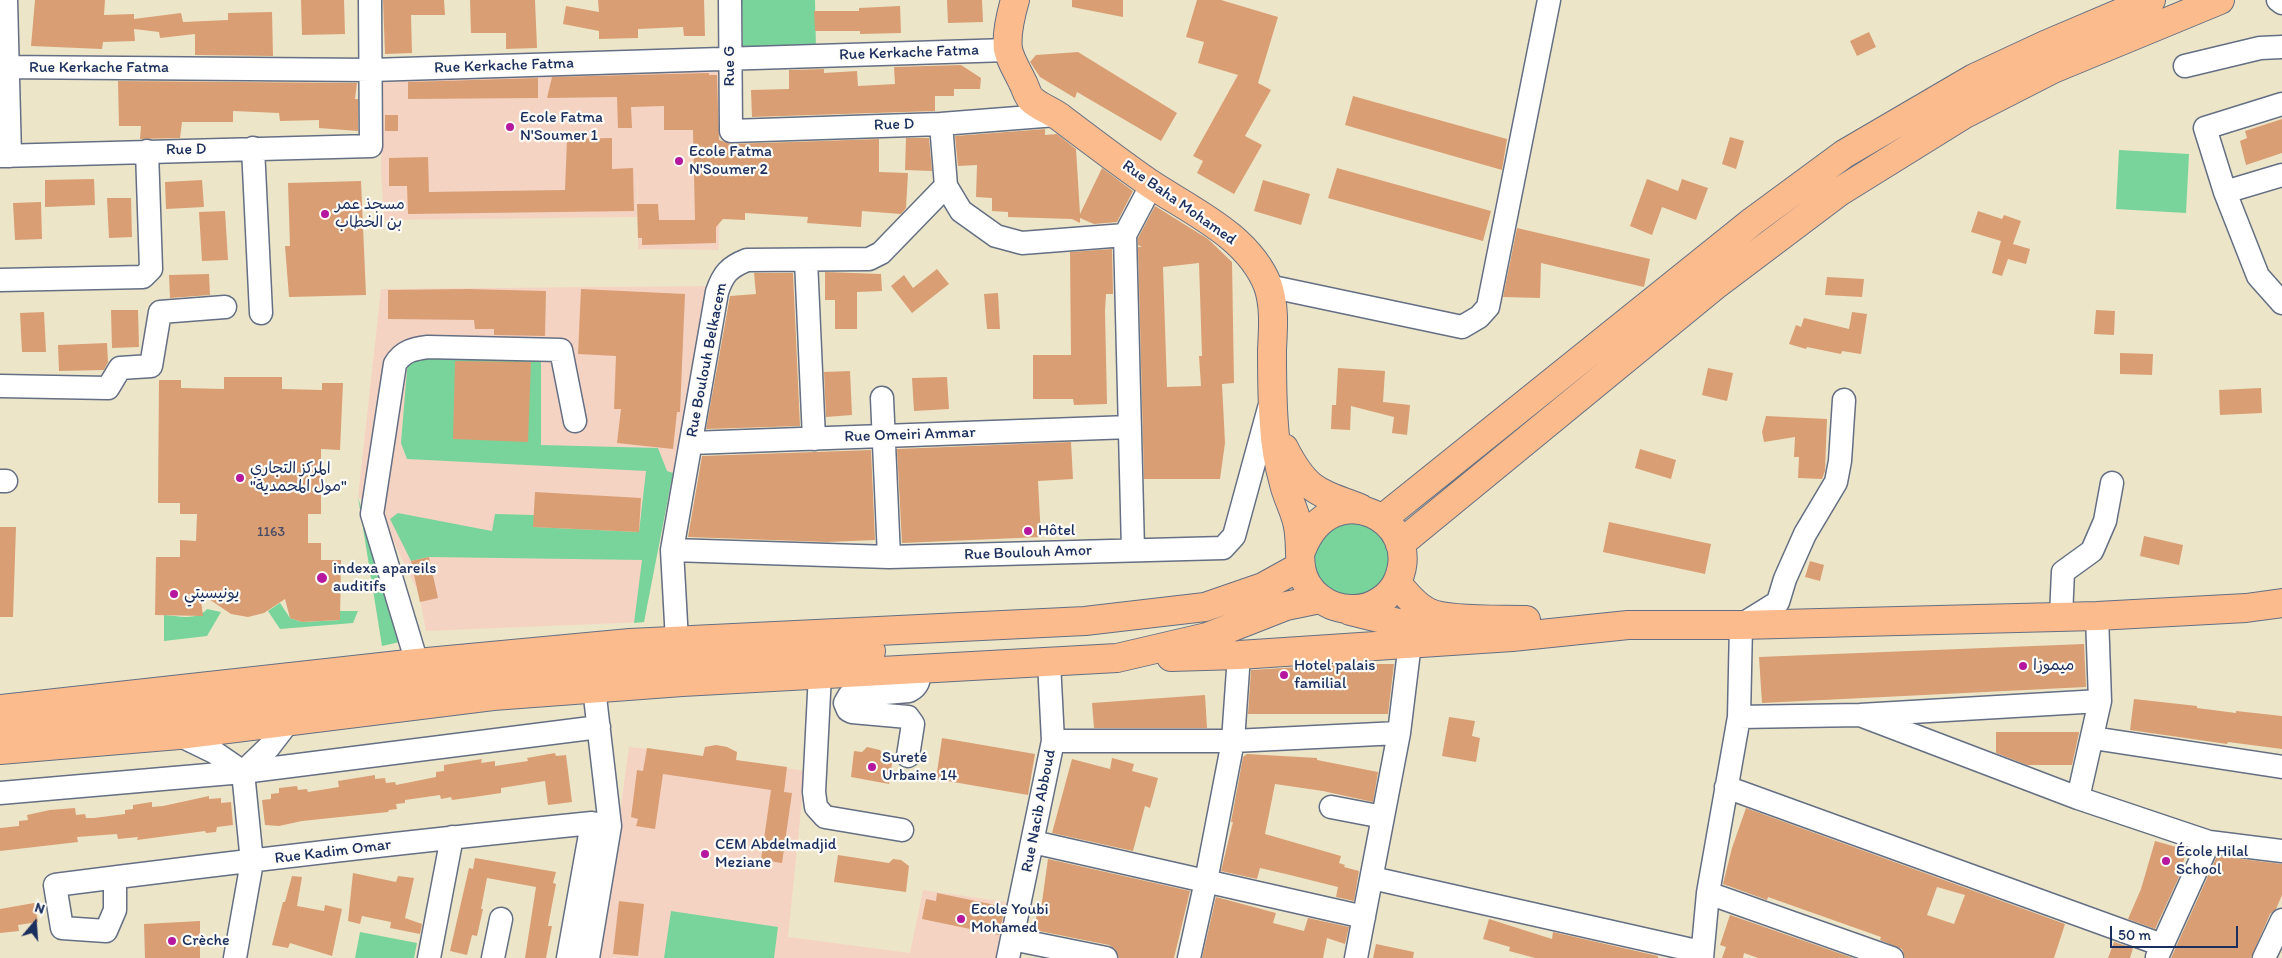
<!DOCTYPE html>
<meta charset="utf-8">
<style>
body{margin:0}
#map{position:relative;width:2282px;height:958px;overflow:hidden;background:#ede5c8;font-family:Itim,sans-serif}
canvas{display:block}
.north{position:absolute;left:10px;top:898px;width:50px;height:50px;-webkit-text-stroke:4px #fdfcf7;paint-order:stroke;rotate:18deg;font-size:14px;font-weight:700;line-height:20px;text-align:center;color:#1b2f5e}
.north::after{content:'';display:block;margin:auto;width:18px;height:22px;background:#1b2f5e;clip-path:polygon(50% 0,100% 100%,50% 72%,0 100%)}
.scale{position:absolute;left:2110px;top:926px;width:128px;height:22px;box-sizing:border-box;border:2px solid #1b2f5e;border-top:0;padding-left:6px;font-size:15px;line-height:18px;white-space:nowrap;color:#1b2f5e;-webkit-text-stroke:4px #fdfcf7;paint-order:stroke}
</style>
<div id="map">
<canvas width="2282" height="958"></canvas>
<div class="north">N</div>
<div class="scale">50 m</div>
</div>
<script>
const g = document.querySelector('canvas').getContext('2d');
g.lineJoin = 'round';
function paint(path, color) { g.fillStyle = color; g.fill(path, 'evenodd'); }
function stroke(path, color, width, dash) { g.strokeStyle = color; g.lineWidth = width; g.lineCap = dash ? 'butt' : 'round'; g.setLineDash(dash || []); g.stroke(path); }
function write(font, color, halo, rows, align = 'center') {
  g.font = font + ' Itim,"Playpen Sans Arabic",sans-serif'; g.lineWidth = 4.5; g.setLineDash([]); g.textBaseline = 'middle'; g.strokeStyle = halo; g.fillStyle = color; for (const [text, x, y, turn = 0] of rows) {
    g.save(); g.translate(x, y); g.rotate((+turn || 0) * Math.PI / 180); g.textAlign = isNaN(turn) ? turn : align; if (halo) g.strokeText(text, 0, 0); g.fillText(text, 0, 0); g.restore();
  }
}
const built = new Path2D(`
 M720 70 719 250 638 249V175L637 217 384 220 381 172 382 82Z
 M709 286 644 622 426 631 419 594 383 520 384 506 370 503 358 497 381 289Z
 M716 745 727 747 737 752 736 764 746 762 805 771 788 937 910 953 923 890 1007 902 996 958H600L629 747 693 754 702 759 705 747Z`);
const green = new Path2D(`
 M742 0H815L816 51 743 52Z
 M2119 150 2189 154 2186 213 2116 209Z
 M414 356H541V445L658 448 667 471 673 473 644 622 634 623 642 560 429 557 411 561 390 519 398 513 492 531 495 514 534 515V527L639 532 646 471 407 459 401 443 407 370 409 361Z
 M358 497 400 642 382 646Z
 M1313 560a38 38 0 1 1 76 0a38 38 0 1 1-76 0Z
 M280 603 290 618 302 622 340 620V611H358L353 623 280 629 268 611Z
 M207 609 221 612 207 636 164 641V615C178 616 197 621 207 609Z
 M671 911 778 927 774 958H664Z
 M360 932 417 943 414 958H355Z`);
const building = new Path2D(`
 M35 0H105L104 15 134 14V19L181 13 183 22 228 20V13L272 12 273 56 195 55V34L160 38 159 32 134 29 135 41 103 42 102 49 31 46Z
 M301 0H344L345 34 302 35Z
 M383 0H444L445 15H411L412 53 385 54Z
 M470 0H535L537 48 506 49V33H471Z
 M598 0H704L705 36H684L683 27 638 29V38L599 39V31L563 24 566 6 599 12Z
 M947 0H982L983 22 948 23Z
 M1072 0H1123V17L1072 7Z
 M1197 0H1221L1278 17 1258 83 1271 90 1245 136 1262 145 1234 194 1197 173 1203 161 1193 156 1238 75 1198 63 1204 42 1186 37Z
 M900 6 901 33 860 34V31H815L814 11H859V8Z
 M1869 32 1876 47 1857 56 1850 41Z
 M1078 52 1177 113 1161 141 1077 92 1075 98 1040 77 1030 62 1036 55Z
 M961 65 981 78 980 89H954V96H935V111L752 117 751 90 789 89V70L824 69V73L857 71 858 86 895 84 894 67Z
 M709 73V75H717L719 140 731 144 879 139V172L908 173 906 208 901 214 862 211 861 227 807 223 808 217 745 213V220L723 219 716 227V243L642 245V238H638L637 204H658L659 220H695L693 130H664V106L631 107 632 128H618L617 97 547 98 552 77Z
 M538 78V98L408 99V82Z
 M118 81 357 83 355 99H358V131L319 128V120L280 121 279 113 233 111V122H182L180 138 140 139 141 126H119Z
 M1353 96 1507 139 1502 170 1345 125Z
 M385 115H398V131H385Z
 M2282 119V153L2246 165 2240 141 2247 138 2245 131Z
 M1045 129V135L1057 134 1076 149 1080 214 1102 168 1133 191 1117 222 1094 224 1080 218V223L1072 219 1008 217V212L992 211V198L976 197 977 165 958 166 955 136Z
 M1730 137 1744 141 1736 169 1722 164Z
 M612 138V169L633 168 634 211 408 214 407 186H389V158L428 157 429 192 565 190 567 139Z
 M906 138H929L932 171 905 170Z
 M1337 168 1491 211 1483 241 1328 198Z
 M94 179 95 205 45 207V180Z
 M1647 179 1678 191 1682 179 1708 188 1696 220 1662 207 1652 235 1630 226Z
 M202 180 204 207 166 209 165 182Z
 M1263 180 1310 194 1301 225 1254 211Z
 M361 181 366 295 289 297 285 246H290L288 183Z
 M107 198H131L132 237 109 238Z
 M41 202 42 239 15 240 13 203Z
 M1155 206 1208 239 1232 262 1234 383 1222 384 1225 443 1220 479H1144L1138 247H1142L1138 245V238ZM1199 263 1202 356H1199L1201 386 1167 387 1163 267Z
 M225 211 228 260 202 261 199 212Z
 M1978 211 2002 219 2004 215 2021 221 2013 244 2030 249 2026 264 2008 259 2002 276 1992 273 2001 241 1971 232Z
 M1517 228 1650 259 1644 287 1541 263 1540 298 1503 297Z
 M1112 249 1113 294H1106L1105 311 1107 404 1074 405 1073 399H1033V355H1071L1070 252Z
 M937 269 949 284 912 313 891 286 904 275 913 288Z
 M825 272 881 274 882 291 857 292V329H835V300H825Z
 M754 273H793L800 426 706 429 730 296 756 294Z
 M209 274 210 295 170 298 169 275Z
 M1827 277 1864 279 1862 297 1825 295Z
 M467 289 546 291 545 336 494 335V329H475L474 320 388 319V290Z
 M581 289 685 294 680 412H677L673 449 617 443 621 409H614L616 356 578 354Z
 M998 293 1000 329H987L984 294Z
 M111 310H138L139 347 112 348Z
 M2096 310 2115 311 2114 335 2094 334Z
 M44 312 46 352H22L20 313Z
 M1852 312 1867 314 1861 354 1842 351 1841 354 1807 347 1806 349 1789 344 1796 325 1801 327 1804 318 1849 329Z
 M107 343 108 362 104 370 59 371 58 345Z
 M2120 353 2153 354 2152 375 2120 374Z
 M455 361 531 362 528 442 453 439Z
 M1338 368 1385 371 1383 402 1410 405 1407 435 1392 433 1394 417 1351 406 1350 430 1331 429 1332 405H1336Z
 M1708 368 1733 373 1727 401 1702 395Z
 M850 371 852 415 826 417 824 372Z
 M224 377H282V389L322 390V383H343L340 450 321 449V514H308V543H321V560H341L340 620 302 622 290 618 285 599 264 613 248 617 231 614 200 593 203 616 155 615 156 557H180V540L196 541 197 514H180V503H158L159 380H181V388L224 389Z
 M947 377 949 409 914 411 912 378Z
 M2261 388 2262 413 2220 415 2219 390Z
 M1766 416 1827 419 1825 471 1822 479 1798 478 1799 457H1794L1795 437 1764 442 1762 432Z
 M1071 442 1073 479 1038 481 1041 537 902 543 897 449Z
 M1640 449 1676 460 1671 479 1635 468Z
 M871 450 875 540 827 542 688 537 702 456Z
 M535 492 641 498 639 532 533 527Z
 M1609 522 1711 544 1705 574 1603 552Z
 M0 527H16L13 617H0Z
 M2144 536 2183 545 2179 565 2140 556Z
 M429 557 438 598 420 602 411 561Z
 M1810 561 1824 565 1820 581 1805 577Z
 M2084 644 2086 687 1762 703 1759 657Z
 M1347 664H1394L1388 714H1248L1251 670Z
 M1205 695 1207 728H1094L1092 703Z
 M2134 699 2197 706V708L2236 713V711L2282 716V749L2228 742 2227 744 2130 730Z
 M1449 717 1475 721 1472 736 1480 738 1476 762 1442 756Z
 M1996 732H2079V733L2072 765H2027L1996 753Z
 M942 738 1035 754 1028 795 936 779Z
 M716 745 727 747 737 752 736 760 787 767 784 792 792 793 782 863 761 860 771 790 663 774 655 829 636 826 638 819 631 817 637 770 643 771 647 748 703 756 705 747Z
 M867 747 880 750 883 755 893 757 889 784 851 777 854 751 862 752Z
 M555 753 556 756 566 755 572 802 548 805 545 781 501 788V793L474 797 452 800 451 797 441 799 440 795 405 800V803L396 804 397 809 389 810 388 812 302 821 279 826 265 825 262 800 271 799V794L279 793V788L297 786 298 790 307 789 308 792 339 787 338 781 375 775V779L385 778 386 783 395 782 396 785 436 777V772L444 771V765L482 759 481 763 495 761V766L528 761 527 758Z
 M1247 754 1317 758V760L1378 772 1373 802 1323 791 1275 784 1265 834 1341 856 1339 863 1345 865 1344 867 1359 871 1354 901 1336 897 1338 887 1290 875 1260 868 1257 879 1221 871 1233 822H1231L1243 757Z
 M1112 758 1134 764 1132 771 1158 778 1150 808 1145 806 1133 851 1052 833 1072 759 1110 769Z
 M209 796V799L221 798V803L231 802 233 825 217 827 216 832 206 833 205 831 137 840 138 837 118 839 117 834 77 837 78 842 0 851V828L19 826V821L28 820 27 815 50 810 75 808 76 815 85 814 86 818H94L125 814V810L133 809V805L152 802V807L163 806Z
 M1746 808 2065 924 2054 958H1905L1902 949 1880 940 1881 937 1768 897 1767 900 1723 884 1732 848ZM1937 887 1965 895 1954 924 1927 915Z
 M2155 841 2187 850 2178 879 2155 929 2128 919 2141 889Z
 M838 855 889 863 893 859 901 860 909 866 906 892 834 882Z
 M2217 856 2282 864V895L2276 909 2270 914 2251 958H2171Z
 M475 858 556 872 553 883 556 884 548 926H552L546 958H525L536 887 487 878 481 909H483L477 936 472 935 467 955 450 951 469 868 473 869Z
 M1048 859 1190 891 1174 958H1119L1115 949 1109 945 1034 930 1038 908 1041 909Z
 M353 873 396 882 398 876 414 878 405 918 422 924 420 934 390 928 391 922 362 916 360 924 348 921Z
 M292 876 302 877 297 906 324 911 325 905 342 909 332 956 290 943 288 948 272 945 283 902H285Z
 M937 893 1005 907 999 935 922 919 926 899 936 901Z
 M1216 897 1276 913 1273 923 1304 931 1308 918 1349 927 1345 944 1327 938 1323 958H1202Z
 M619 901 644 904 638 956 613 954Z
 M34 903 38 922 18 925 19 931 0 933V909Z
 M1730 915 1853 958H1758L1744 953 1743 958H1722L1726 947 1720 945Z
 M1489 919 1552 939 1553 932 1658 956V958H1535L1509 951 1510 947 1483 939Z
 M200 921V958H145L144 924Z
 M2114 942 2133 948 2130 958H2108Z
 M1376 944 1414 952 1413 958H1373Z`);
const minor = new Path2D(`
 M6 0 10 156
 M730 0 731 131 941 124 1056 115
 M2278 0 2282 3
 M2185 66 2260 48 2282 47
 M0 67 371 70 1008 50
 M2282 104 2205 128 2225 192 2258 276 2282 303
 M941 124 946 186 961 211 996 236 1022 243 1125 235
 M253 148 261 313
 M0 156 371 146 370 0
 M2225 192 2282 175
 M806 260 814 439
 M0 280 143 277 151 269 147 151
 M1268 286 1462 327 1479 317 1488 307 1549 0
 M0 386 108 388 120 368 151 366 160 312 225 307
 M882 398 889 557
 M691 443 1130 427
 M0 481H6
 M672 550 889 557 1223 548 1234 536 1269 408
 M1133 550 1125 235 1152 184
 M2061 616 2063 572 2092 551 2105 521 2112 483
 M677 641 672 550 717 292C723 274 729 267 747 260L869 259 881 253 946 186
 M417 663 372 514 395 364C403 351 413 349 428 347L561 350 575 421
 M820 674 814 792 816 807 825 817 902 830
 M1860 715 2078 798 2209 842 2282 851
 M1739 717 1860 715 2100 701
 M179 735 214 752 243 772
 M2093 738 2282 767
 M1053 741H1233L1399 733
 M908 756 913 724 908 717 852 712 848 710 845 703 849 696 909 691C919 686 919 680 920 669
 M243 772 269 747 289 721
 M1726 787 2162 945
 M0 793 243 772 599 727
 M2078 798 2100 701 2097 616
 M1331 807 1383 817
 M1033 842 1364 917
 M115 878V910L106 931 62 928 55 885C234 862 413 841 592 823L610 826
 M1372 878 1701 952
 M1708 893 1892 958
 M1012 939 1106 958
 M2157 957 2209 842
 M235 958 252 862 243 772
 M429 958 452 837
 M493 958 501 919
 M568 958 592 823
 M588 958 610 826 594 688
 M1008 958 1053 741 1049 662
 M1189 958 1206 881 1233 741 1239 655
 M1356 958 1399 733 1410 643
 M1702 958 1708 893 1739 717 1741 625 1778 602 1785 579 1805 534 1836 482 1840 461 1844 400
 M2264 958 2282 920`);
const major = new Path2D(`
 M1015 0C1011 14 1006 34 1008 49 1010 60 1018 72 1022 81 1025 86 1027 95 1031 99 1039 107 1052 111 1061 118 1090 140 1119 162 1149 183 1191 211 1249 236 1268 286 1275 306 1273 330 1272 350 1272 375 1272 400 1274 425 1275 444 1279 466 1284 484 1287 497 1294 509 1297 522 1301 537 1299 552 1301 567 1305 593 1329 610 1354 609 1372 609 1391 597 1398 580 1424 519 1332 473 1302 549
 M1284 448C1306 491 1317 492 1360 508
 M1397 583C1405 593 1415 606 1428 612 1447 622 1503 619 1526 620
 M1350 611 1411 626 1440 629
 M1171 657 1239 655 1512 637 1628 625H1741L2097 616 2246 608 2282 603
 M0 709 417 663 630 643 1085 621 1205 607 1263 587 1301 566
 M0 730 617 663 871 651
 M0 750 179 735 493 696 682 682 1117 658 1207 637 1286 606 1320 599`);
const highway = new Path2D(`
 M1382 519 1753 221 1844 154 1974 78 2045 45 2151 0
 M1400 544 1717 284 1839 192 1963 115 2053 69 2220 0`);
const markers = [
 [510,127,5,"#b5179e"],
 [679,161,5,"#b5179e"],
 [325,214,5,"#b5179e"],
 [240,478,5,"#b5179e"],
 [1028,531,5,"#b5179e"],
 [322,578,6,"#b5179e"],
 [174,594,5,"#b5179e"],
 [2023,666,5,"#b5179e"],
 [1284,675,5,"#b5179e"],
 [872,767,5,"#b5179e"],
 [705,854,5,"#b5179e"],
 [2166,861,5,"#b5179e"],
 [961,919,5,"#b5179e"],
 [172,941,5,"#b5179e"]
];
const numberNames = [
 ["1163",271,532]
];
const streetNames = [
 ["Rue Kerkache Fatma",909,53,-2],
 ["Rue Kerkache Fatma",504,66,-2],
 ["Rue G",730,66,-90],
 ["Rue Kerkache Fatma",99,68],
 ["Rue D",894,125,-2],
 ["Rue D",186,150,-1],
 ["Rue Baha Mohamed",1179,203,35],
 ["Rue Boulouh Belkacem",707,360,-79],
 ["Rue Omeiri Ammar",910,435,-2],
 ["Rue Boulouh Amor",1028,553,-2],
 ["Rue Nacib Abboud",1039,811,-79],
 ["Rue Kadim Omar",333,852,-7]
];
const poiNames = [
 ["Ecole Fatma",520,118],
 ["N'Soumer 1",520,136],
 ["Ecole Fatma",689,152],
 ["N'Soumer 2",689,170],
 ["مسجذ عمر",335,205],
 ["بن الخطاب",335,223],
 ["المركز التجاري",250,469],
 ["\"مول المحمدية\"",250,487],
 ["Hôtel",1038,531],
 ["indexa apareils",333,569],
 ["auditifs",333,587],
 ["يونيسيتي",184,594],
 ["Hotel palais",1294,666],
 ["familial",1294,684],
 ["ميموزا",2033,666],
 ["Sureté",882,758],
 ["Urbaine 14",882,776],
 ["CEM Abdelmadjid",715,845],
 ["Meziane",715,863],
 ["École Hilal",2176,852],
 ["School",2176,870],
 ["Ecole Youbi",971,910],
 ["Mohamed",971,928],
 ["Crèche",182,941]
];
paint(built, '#f5d3c2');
paint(green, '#79d49b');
paint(building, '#d99e74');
stroke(minor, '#646f83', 25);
stroke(major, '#646f83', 30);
stroke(highway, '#646f83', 30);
stroke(minor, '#fff', 22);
stroke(major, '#fbbb8d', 28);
stroke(highway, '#fbbb8d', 28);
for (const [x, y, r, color] of markers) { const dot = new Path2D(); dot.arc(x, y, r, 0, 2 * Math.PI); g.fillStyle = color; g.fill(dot); stroke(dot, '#fdfcf7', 2); }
write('14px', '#4a4b64', null, numberNames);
write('16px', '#1b2f5e', '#fdfcf7', streetNames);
write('16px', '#1b2f5e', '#fdfcf7', poiNames, 'left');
</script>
